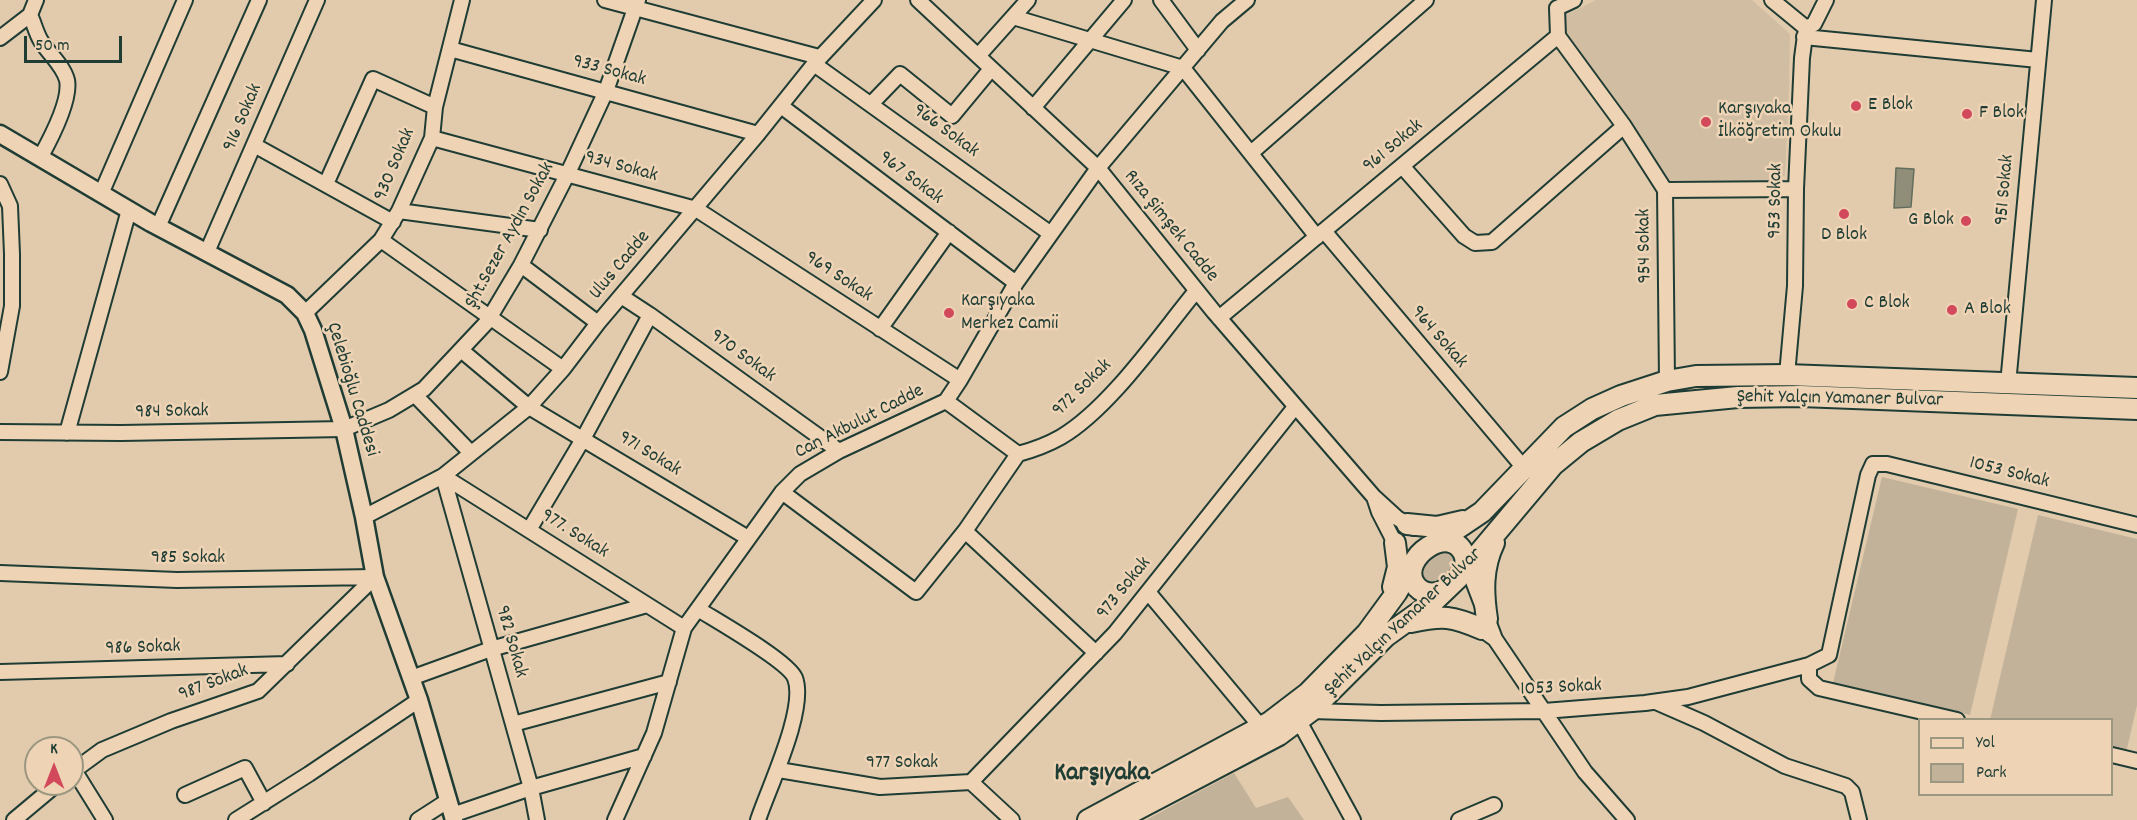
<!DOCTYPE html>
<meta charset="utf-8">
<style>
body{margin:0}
#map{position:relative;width:2137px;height:820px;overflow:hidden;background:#e2caad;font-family:Dekko,sans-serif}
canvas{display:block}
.legend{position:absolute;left:1918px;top:718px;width:195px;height:78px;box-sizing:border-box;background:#eed3b5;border:2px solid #9b9781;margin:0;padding:8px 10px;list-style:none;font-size:18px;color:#1f3d34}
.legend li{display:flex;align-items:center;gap:12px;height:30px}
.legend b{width:30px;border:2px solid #9b9781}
.north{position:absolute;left:24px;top:736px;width:60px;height:60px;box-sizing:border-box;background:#eed3b5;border:2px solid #9b9781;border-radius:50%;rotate:0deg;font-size:16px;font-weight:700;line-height:24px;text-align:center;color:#1f3d34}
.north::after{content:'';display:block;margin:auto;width:21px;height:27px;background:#d1495b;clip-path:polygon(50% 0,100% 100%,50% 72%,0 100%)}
.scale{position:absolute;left:24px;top:36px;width:98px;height:27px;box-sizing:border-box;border:3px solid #1f3d34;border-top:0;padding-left:8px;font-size:18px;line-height:21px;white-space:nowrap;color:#1f3d34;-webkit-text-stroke:4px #eed3b5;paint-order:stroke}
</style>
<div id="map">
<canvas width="2137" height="820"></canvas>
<ul class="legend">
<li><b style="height:8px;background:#eed3b5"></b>Yol</li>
<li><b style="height:16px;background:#c1b299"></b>Park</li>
</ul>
<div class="north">K</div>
<div class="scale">50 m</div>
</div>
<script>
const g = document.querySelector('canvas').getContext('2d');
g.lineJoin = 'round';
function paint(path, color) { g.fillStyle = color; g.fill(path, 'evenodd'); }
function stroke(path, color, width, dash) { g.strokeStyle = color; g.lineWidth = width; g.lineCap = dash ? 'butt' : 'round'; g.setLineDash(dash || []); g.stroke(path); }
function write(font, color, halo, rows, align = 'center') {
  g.font = font + ' Dekko,sans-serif'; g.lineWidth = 5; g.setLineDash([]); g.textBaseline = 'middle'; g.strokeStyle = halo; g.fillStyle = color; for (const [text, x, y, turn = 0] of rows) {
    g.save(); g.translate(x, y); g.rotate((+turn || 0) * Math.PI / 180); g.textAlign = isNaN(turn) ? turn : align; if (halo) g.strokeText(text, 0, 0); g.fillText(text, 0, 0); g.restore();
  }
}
const built = new Path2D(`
 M1596 0H1752L1790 34 1789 90 1785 175 1774 183 1666 180 1560 32 1562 17Z`);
const green = new Path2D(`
 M1882 477 2018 509 1970 715 1833 683Z
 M2038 515 2137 539V705L2126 753 2112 750V720H1990Z
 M1448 550 1456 560C1454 574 1440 584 1427 584L1421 579 1420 567 1436 551Z
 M1234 773 1256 808 1288 797 1304 820H1146Z`);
const water = new Path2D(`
 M1896 168 1914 169 1911 207 1894 208Z`);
const minor = new Path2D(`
 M36 0 30 15C34 23 36 33 41 41 48 53 63 65 67 80 71 100 50 140 40 158
 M605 0 819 57
 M918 0 1098 168 1214 312 1374 497
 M1161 0 1198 50
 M1772 0 1806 28
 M1557 8 1574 0
 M1013 17 1183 68 1317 237
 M1806 28 1814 24 1826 0
 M1558 36 1624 126 1665 190 1667 381
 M1804 37 2038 60
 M0 38 30 15
 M450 49 758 134
 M978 56 1028 0
 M814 64 1051 234
 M872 103 900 74 952 116 991 69
 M781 106 1016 283
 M1033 108 1124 0
 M432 138 696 209 960 380
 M254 145 393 222
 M1251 153 1426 0
 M1402 166 1464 236 1475 243 1492 242 1624 126
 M0 184 10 206 12 254V306L0 372
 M326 184 373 79 435 107
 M1665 190 1796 189
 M101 194 185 0
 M399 211 540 230
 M158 227 259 0
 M1324 231 1524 468
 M381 240 563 369
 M207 252 317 0
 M521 265 598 323
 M621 296 650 315 839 451
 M305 313 381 240 399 211 432 138 435 107 462 0
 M1219 318 1558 36 1557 8
 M880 329 949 232
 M461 350 529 407 748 538
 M1787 375 1795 286 1796 189 1802 58 1806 28
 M2008 384 2044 0
 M415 395 471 453
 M946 401 1018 454C1033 450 1047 445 1061 437 1110 408 1159 336 1196 291
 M0 432 121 433 344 429 389 410 424 389 487 322 521 265 568 173 606 91 638 0
 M67 433 129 210
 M443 476 531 788 537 820
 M443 476 684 628
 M782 492 916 592 965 531 1018 454
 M364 517 443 476 529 407 563 369 598 323 758 134 814 64 874 0
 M529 530 583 439 650 315
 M965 531 1096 653
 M1398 549 1379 512 1374 497 1397 518 1414 528
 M1465 560 1495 639 1488 634
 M0 573 177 580 375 577
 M1148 592 1261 727
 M698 609C717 621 788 661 795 678 807 709 768 789 758 820
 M1495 639 1585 772 1627 820
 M1809 665V679L1819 688 1957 720
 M0 672 287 664
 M411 678 491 649 647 605
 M1656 702 1704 723 1785 766 1846 786 1852 792 1859 820
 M1311 711 1381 713 1544 711 1645 703 1688 697 1809 665 1829 655 1868 475 1873 464H1887L2137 525
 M1299 721 1353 820
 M513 724 669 682
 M2112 755 2137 761
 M74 770 105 820
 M779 770 880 787 971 782 1012 820
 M72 772 102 750 171 721 258 691 375 577
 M971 782 1115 633 1295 407
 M185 795 245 768 264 803
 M452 815 531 788 644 756
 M14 820 57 784
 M236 820 309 774 419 700
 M418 820 449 800
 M615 820 654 733 684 628 782 492 800 474 839 451 946 401 960 380 1016 283 1098 168 1222 21 1247 0
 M1459 820 1494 805`);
const major = new Path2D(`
 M0 134 151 223 287 295 305 313 313 330 344 429 364 517 375 577 419 700 454 820`);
const highway = new Path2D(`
 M1407 524 1437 527 1463 521
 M1439 541 1482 512 1564 427 1592 409 1621 396 1667 381 1696 376 1787 375 2137 388
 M1393 587 1398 567 1395 543
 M1446 589C1435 596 1421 595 1414 583 1399 558 1450 522 1464 554 1467 562 1465 570 1460 576
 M1487 619C1483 593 1482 568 1494 543
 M1411 622C1443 615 1452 616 1482 629
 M1088 820 1270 722 1308 693 1367 633 1397 592 1412 565
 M1117 820 1279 735 1311 711 1386 636 1432 603 1458 578 1553 465 1581 442 1618 420 1655 405 1738 397 1801 396 2137 409`);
const markers = [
 [1856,106,6,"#d1495b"],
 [1967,114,6,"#d1495b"],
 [1706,122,6,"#d1495b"],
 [1844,214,6,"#d1495b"],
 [1966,221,6,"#d1495b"],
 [1852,304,6,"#d1495b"],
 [1952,310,6,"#d1495b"],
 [949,313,6,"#d1495b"]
];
const streetNames = [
 ["933 Sokak",609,72,15],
 ["916 Sokak",244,118,-67],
 ["966 Sokak",945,132,36],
 ["961 Sokak",1394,147,-40],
 ["930 Sokak",396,165,-67],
 ["934 Sokak",621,168,15],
 ["967 Sokak",910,179,37],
 ["951 Sokak",2006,190,-85],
 ["953 Sokak",1777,201,-89],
 ["Rıza Şimşek Cadde",1170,227,51],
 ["Şht.Sezer Aydın Sokak",511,236,-61],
 ["954 Sokak",1646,246,-91],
 ["Ulus Cadde",621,266,-50],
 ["969 Sokak",838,278,33],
 ["964 Sokak",1438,338,49],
 ["970 Sokak",742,357,36],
 ["972 Sokak",1083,389,-44],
 ["Çelebioğlu Caddesi",351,390,73],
 ["Şehit Yalçın Yamaner Bulvar",1840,400,1],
 ["984 Sokak",172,413,-1],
 ["Can Akbulut Cadde",860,423,-27],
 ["971 Sokak",649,455,31],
 ["1053 Sokak",2009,474,14],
 ["977. Sokak",574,535,32],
 ["985 Sokak",188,559],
 ["973 Sokak",1125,589,-51],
 ["Şehit Yalçın Yamaner Bulvar",1404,623,-43],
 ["982 Sokak",510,642,74],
 ["986 Sokak",143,649,-2],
 ["987 Sokak",214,684,-21],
 ["1053 Sokak",1561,689,-3],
 ["977 Sokak",902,764]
];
const poiNames = [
 ["E Blok",1868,106],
 ["Karşıyaka",1718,110],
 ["İlköğretim Okulu",1718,133],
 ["F Blok",1979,114],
 ["G Blok",1954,221,"right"],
 ["D Blok",1844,236,"center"],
 ["Karşıyaka",961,302],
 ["Merkez Camii",961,325],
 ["C Blok",1864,304],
 ["A Blok",1964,310]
];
const districtNames = [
 ["Karşıyaka",1102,775]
];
paint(built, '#d1bda2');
paint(green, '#c1b299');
paint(water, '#908e79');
stroke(water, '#636e5d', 1.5);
stroke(minor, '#1f3d34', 18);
stroke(major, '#1f3d34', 21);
stroke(highway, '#1f3d34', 24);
stroke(minor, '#eed3b5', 14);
stroke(major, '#eed3b5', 16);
stroke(highway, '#eed3b5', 20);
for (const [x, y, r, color] of markers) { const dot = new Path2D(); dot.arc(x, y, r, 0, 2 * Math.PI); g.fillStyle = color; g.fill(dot); stroke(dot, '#eed3b5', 2); }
write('20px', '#1f3d34', '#eed3b5', streetNames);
write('20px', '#1f3d34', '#eed3b5', poiNames, 'left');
write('bold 26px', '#1f3d34', '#eed3b5', districtNames);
</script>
